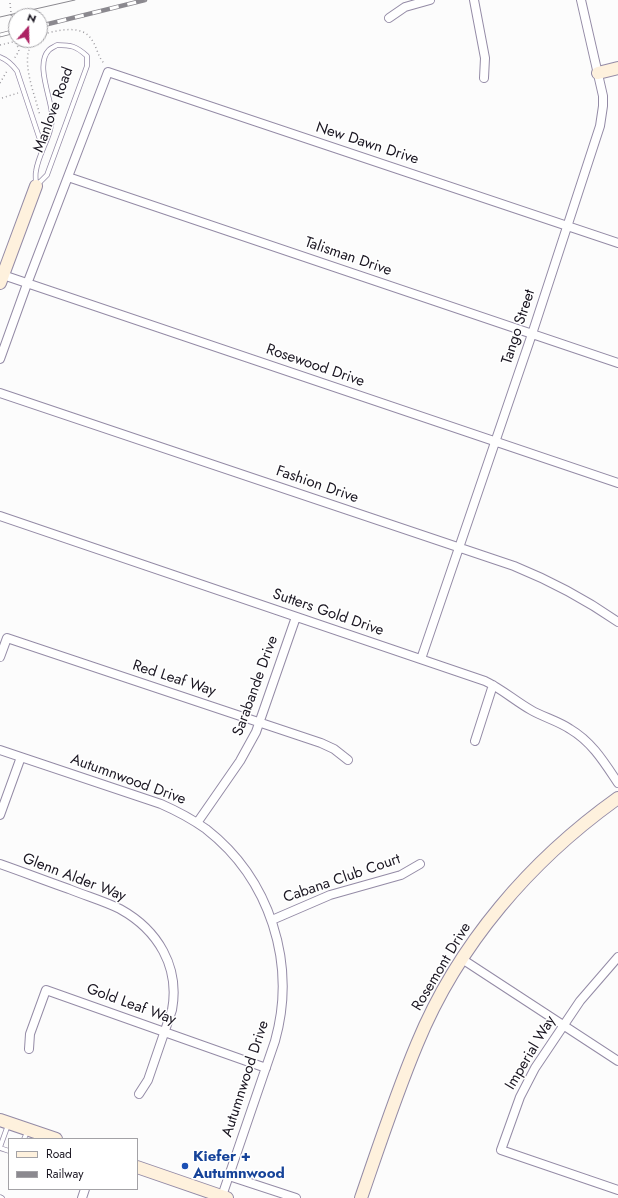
<!DOCTYPE html>
<style>
body{margin:0}
#map{position:relative;width:618px;height:1198px;overflow:hidden;background:#fcfcfc;font-family:Jost,sans-serif}
canvas{display:block}
.legend{position:absolute;left:8px;top:1138px;width:130px;height:52px;box-sizing:border-box;background:#fff;border:1px solid #a3a2a6;margin:0;padding:5px 7px;list-style:none;font-size:12px;color:#1a1621}
.legend li{display:flex;align-items:center;gap:8px;height:20px}
.legend b{width:20px;border:1px solid #a3a2a6}
.north{position:absolute;left:8px;top:8px;width:40px;height:40px;box-sizing:border-box;background:#fff;border:1px solid #a3a2a6;border-radius:50%;rotate:20deg;font-size:11px;font-weight:700;line-height:16px;text-align:center;color:#1a1621}
.north::after{content:'';display:block;margin:auto;width:14px;height:18px;background:#ac2263;clip-path:polygon(50% 0,100% 100%,50% 72%,0 100%)}
</style>
<div id="map">
<canvas width="618" height="1198"></canvas>
<ul class="legend">
<li><b style="height:5px;background:#fef1dd"></b>Road</li>
<li><b style="height:5px;background:#8b898f"></b>Railway</li>
</ul>
<div class="north">N</div>
</div>
<script>
const g = document.querySelector('canvas').getContext('2d');
g.lineJoin = 'round';
function stroke(path, color, width, dash) { g.strokeStyle = color; g.lineWidth = width; g.lineCap = dash ? 'butt' : 'round'; g.setLineDash(dash || []); g.stroke(path); }
function write(font, color, halo, rows, align = 'center') {
  g.font = font + ' Jost,sans-serif'; g.lineWidth = 3; g.setLineDash([]); g.textBaseline = 'middle'; g.strokeStyle = halo; g.fillStyle = color; for (const [text, x, y, turn = 0] of rows) {
    g.save(); g.translate(x, y); g.rotate((+turn || 0) * Math.PI / 180); g.textAlign = isNaN(turn) ? turn : align; if (halo) g.strokeText(text, 0, 0); g.fillText(text, 0, 0); g.restore();
  }
}
const path = new Path2D(`
 M10 3 13 32 19 51 14 59
 M40 35C55 31 82 23 92 40 97 47 98 58 105 64
 M36 40C33 43 30 46 29 50 23 68 36 98 40 116
 M0 45 22 40
 M0 83 7 71
 M2 98 18 93`);
const lane = new Path2D(`
 M57 45C71 45 76 46 87 56V66L47 175 36 186C36 181 35 175 36 171 39 151 53 135 52 115 51 97 35 64 49 50 51 48 54 47 57 45Z
 M0 57C8 60 12 64 17 71L43 149
 M24 1139 28 1130
 M0 1147 8 1125
 M0 1148 9 1151
 M0 1197 2 1198`);
const street = new Path2D(`
 M474 0 485 58 484 78
 M389 18 405 7 430 0
 M68 177 618 363
 M3 275 618 483
 M0 359 27 284 108 72 618 243
 M0 393 514 566C551 581 585 599 618 622
 M0 516 485 681C502 689 515 701 531 710 543 717 558 721 570 729 592 742 604 762 618 783
 M0 657 7 638 321 743 334 749 348 760
 M421 659 532 334 600 126 603 106V96L581 0
 M475 741 493 685
 M0 750 161 804C177 811 192 819 206 829 270 879 297 963 275 1041L222 1196
 M0 815 21 757
 M197 823 240 761 256 732 296 617
 M0 864C23 872 46 881 69 889 86 896 104 901 120 909 158 930 180 967 172 1010L148 1080 139 1094
 M272 920 330 895 401 875 420 864
 M618 957 580 1001 535 1068 520 1097 501 1150 618 1190
 M462 959 618 1061
 M29 1049 30 1034 46 990 266 1068
 M229 1176 296 1198
 M82 1198 85 1189`);
const secondary = new Path2D(`
 M598 73 618 68
 M0 283 36 186
 M0 1120 56 1139
 M137 1167 227 1198
 M361 1198C379 1146 396 1094 417 1044 458 944 531 860 618 798`);
const tram = new Path2D(`
 M0 17 75 0`);
const rail = new Path2D(`
 M40 26 145 0
 M0 35 16 31`);
const markers = [
 [185,1166,4,"#1a4fb4"]
];
const streetNames = [
 ["Manlove Road",54,110,-70],
 ["New Dawn Drive",367,144,18],
 ["Talisman Drive",348,257,19],
 ["Tango Street",519,327,-72],
 ["Rosewood Drive",315,366,19],
 ["Fashion Drive",317,485,19],
 ["Sutters Gold Drive",328,613,19],
 ["Red Leaf Way",174,679,18],
 ["Sarabande Drive",256,686,-70],
 ["Autumnwood Drive",128,780,20],
 ["Glenn Alder Way",74,878,21],
 ["Cabana Club Court",342,879,-19],
 ["Rosemont Drive",442,967,-59],
 ["Gold Leaf Way",131,1005,20],
 ["Imperial Way",531,1053,-59],
 ["Autumnwood Drive",246,1079,-72]
];
const transitNames = [
 ["Kiefer +",193,1157],
 ["Autumnwood",193,1174]
];
stroke(lane, '#948ba6', 5.5);
stroke(street, '#948ba6', 10);
stroke(secondary, '#948ba6', 14);
stroke(path, '#9d9ba0', 1.5, [1, 3]);
stroke(lane, '#fff', 4);
stroke(street, '#fff', 8);
stroke(secondary, '#fef1dd', 12);
stroke(tram, '#8b898f', 1);
stroke(rail, '#8b898f', 4.5);
stroke(rail, '#fff', 3, [9]);
for (const [x, y, r, color] of markers) { const dot = new Path2D(); dot.arc(x, y, r, 0, 2 * Math.PI); g.fillStyle = color; g.fill(dot); stroke(dot, '#fff', 1.5); }
write('15px', '#1a1621', '#fff', streetNames);
write('bold 15px', '#164399', '#fff', transitNames, 'left');
</script>
